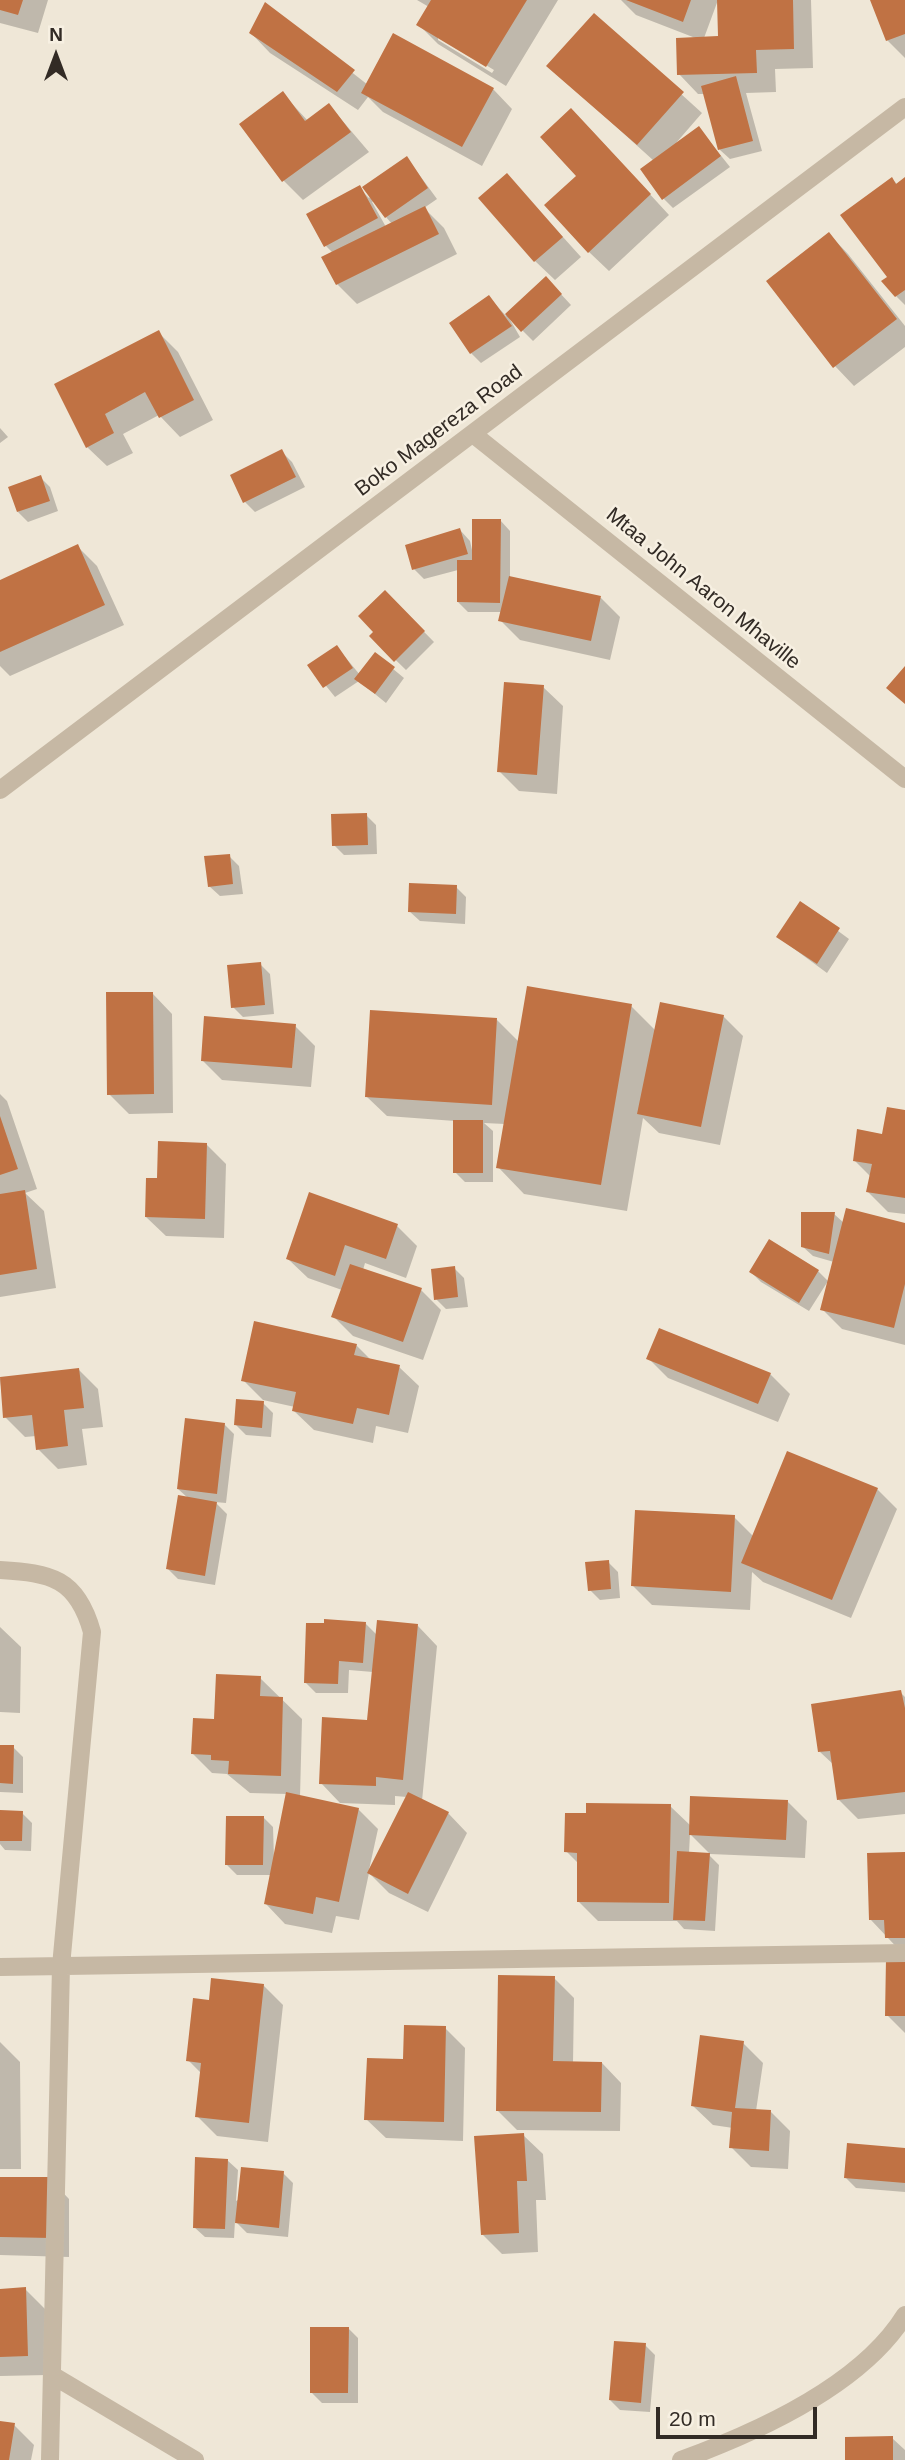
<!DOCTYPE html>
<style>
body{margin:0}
#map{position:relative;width:905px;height:2460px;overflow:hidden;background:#efe7d7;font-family:Helvetica,sans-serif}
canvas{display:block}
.north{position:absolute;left:21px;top:21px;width:70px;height:70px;-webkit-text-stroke:5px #f7f0e2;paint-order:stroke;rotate:0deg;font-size:19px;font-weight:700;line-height:28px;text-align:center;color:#322b25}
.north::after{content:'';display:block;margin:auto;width:24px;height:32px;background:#322b25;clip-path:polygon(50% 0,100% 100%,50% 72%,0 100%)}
.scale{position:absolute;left:656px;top:2407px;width:161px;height:32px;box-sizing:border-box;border:4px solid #322b25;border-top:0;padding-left:9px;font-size:21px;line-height:24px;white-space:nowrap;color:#322b25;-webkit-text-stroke:5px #f7f0e2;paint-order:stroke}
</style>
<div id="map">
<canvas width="905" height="2460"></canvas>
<div class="north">N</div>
<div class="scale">20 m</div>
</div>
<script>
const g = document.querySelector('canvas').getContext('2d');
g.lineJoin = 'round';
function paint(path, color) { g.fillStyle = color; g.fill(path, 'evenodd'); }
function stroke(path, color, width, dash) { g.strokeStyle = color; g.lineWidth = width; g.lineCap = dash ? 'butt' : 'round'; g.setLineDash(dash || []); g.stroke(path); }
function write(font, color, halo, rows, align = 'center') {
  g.font = font + ' Helvetica,sans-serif'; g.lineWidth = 5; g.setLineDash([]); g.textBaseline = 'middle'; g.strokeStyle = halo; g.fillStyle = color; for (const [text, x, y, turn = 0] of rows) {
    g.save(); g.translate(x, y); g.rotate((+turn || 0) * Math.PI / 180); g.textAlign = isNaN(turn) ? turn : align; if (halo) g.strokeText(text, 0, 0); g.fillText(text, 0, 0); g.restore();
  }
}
const shadow = new Path2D(`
 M0 0H48L38 33 0 23Z
 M417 0H558L506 86 438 44 418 24 429 7ZM438 36 494 70 492 73 438 40Z
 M621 0H718L704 38H720L718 0H811L813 68 775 69 776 92 746 93 762 151 730 159 720 150 705 94H698L679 74 698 39 636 15Z
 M872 0H905V58L887 40Z
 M266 5 368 85 493 89 512 109 482 166 383 112 368 97 358 110 270 53 251 33Z
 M594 15 702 113 676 143 699 128 730 167 673 208 663 198 654 161 549 66Z
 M283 94 308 121 329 105 369 152 303 200 284 181Z
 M591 130 669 215 609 271 589 252 578 176Z
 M407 158 437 199 424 208 444 228 457 254 357 304 337 284 333 253 326 246 359 188 369 198ZM374 201 386 217 392 224 386 227 372 202Z
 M507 175 581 257 555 280 535 261Z
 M892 179 898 185 905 180V305L896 296 889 277Z
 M829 234 848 254 905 326V347L854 386 835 366Z
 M546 278 571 305 533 341 508 316 520 337 481 363 471 353 489 297 506 316Z
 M158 332 178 352 213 420 180 437 159 415 123 434 133 453 107 466 87 447 56 385Z
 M0 428 8 437 0 443Z
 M282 452 292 462 305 487 255 512 245 502Z
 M40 477 50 487 58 511 28 522 18 512Z
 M500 520 510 531V578L601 598 620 617 610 660 520 640 500 620 502 612H468L458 602V570L424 579 414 569 460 530 470 541 472 550Z
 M78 547 97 566 124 625 10 676 0 666V582Z
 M385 592 434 642 406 670 371 636 375 632Z
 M337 647 360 675 375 654 404 678 386 703 359 681 335 697 310 666Z
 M543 687 563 706 557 794 519 791 499 771Z
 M366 815 376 825 377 854 344 855 334 845Z
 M229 856 239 866 243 894 220 896 209 886Z
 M456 887 466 897 465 924 420 921 409 911Z
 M800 903 849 939 827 973 778 937Z
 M260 964 270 974 274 1014 243 1017 233 1007Z
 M153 994 172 1014 173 1113 129 1114 109 1094Z
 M631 1006 656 1031 723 1016 743 1036 720 1145 659 1133 643 1118 627 1211 524 1194 498 1167 505 1124 484 1123 493 1131V1182H465L455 1172V1121L387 1116 367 1097 497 1020 519 1042Z
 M295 1026 315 1046 311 1087 222 1080 202 1060Z
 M0 1094 7 1101 37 1189 25 1193 44 1211 56 1288 0 1297Z
 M905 1112V1214L888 1212 868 1192 871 1177 855 1161Z
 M206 1144 226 1164 224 1238 166 1236 146 1217 159 1180Z
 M834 1214 844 1223 905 1224V1345L842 1329 822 1309 834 1262 813 1256 802 1246Z
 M397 1226 417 1246 406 1278 365 1263 363 1270 421 1290 441 1310 423 1360 353 1336 333 1316 342 1290 308 1278 288 1259Z
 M454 1268 464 1278 468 1307 446 1309 436 1299Z
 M818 1271 828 1281 809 1311 761 1282 751 1272Z
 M356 1345 372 1361 399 1367 419 1386 408 1433 376 1426 373 1443 314 1430 294 1411 295 1407 263 1400 243 1380Z
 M648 1358 770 1374 790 1394 778 1422 668 1378Z
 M78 1369 98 1389 103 1427 82 1429 87 1465 58 1469 38 1449 36 1436 25 1437 5 1417 0 1379Z
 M263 1403 273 1413 271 1437 246 1435 236 1425Z
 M224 1424 234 1434 226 1503 215 1502 227 1514 215 1585 178 1579 168 1569 188 1498 178 1489Z
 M877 1489 897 1509 851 1618 763 1582 752 1572 750 1610 652 1605 633 1586 734 1517 754 1537Z
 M608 1562 618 1572 620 1598 600 1600 590 1590Z
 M365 1623 377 1635 418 1626 437 1646 422 1801 448 1813 467 1833 428 1912 389 1893 369 1873 359 1920 336 1916 332 1933 285 1924 266 1904 271 1875H237L227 1865 263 1817 273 1827 274 1859 287 1794 250 1793 227 1774 212 1773 193 1754 216 1720 260 1678 302 1719 300 1797 358 1809 378 1829 369 1870 407 1797 395 1796V1805L340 1803 321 1783 368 1721 373 1672 349 1670 348 1693H316L305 1682Z
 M0 1627 21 1647 20 1713 0 1712Z
 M900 1692 905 1697V1814L858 1819 839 1800 834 1765 820 1752Z
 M0 1746 13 1747 23 1757V1793L0 1792Z
 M787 1801 807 1821 805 1858 710 1854 690 1834 689 1853 709 1855 719 1865 715 1931 684 1929 677 1921H598L578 1901 579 1864 566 1851 588 1815 670 1806 691 1826Z
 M0 1812 22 1813 32 1823 31 1851 5 1850 0 1844Z
 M905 1854V1956L871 1920Z
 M905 1961V2033L887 2015Z
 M554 1978 574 1998 573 2063H602L621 2083 620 2131 517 2130 497 2110Z
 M263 1985 283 2005 268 2142 217 2136 197 2116 202 2074 188 2060 211 2001Z
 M445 2028 465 2048 463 2141 386 2138 366 2119 405 2061Z
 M0 2042 20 2062 21 2169H0Z
 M743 2043 763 2063 756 2111H770L790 2131 788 2169 751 2167 731 2147 733 2128 713 2125 693 2106Z
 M523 2135 543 2154 546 2200H536L538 2252 502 2254 482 2234Z
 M905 2149V2192L856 2188 846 2178Z
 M227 2160 238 2170 236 2201 283 2173 293 2183 288 2237 247 2233 235 2221 234 2238 205 2237 194 2227Z
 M0 2179H50L69 2199V2257L0 2255Z
 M25 2289 45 2309 47 2375 0 2376V2290Z
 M348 2328 358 2338V2403H322L312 2393Z
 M645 2345 655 2355 650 2412 620 2410 610 2400Z
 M0 2423 14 2425 34 2445 31 2460H0Z
 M892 2438 905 2450V2460H847Z`);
const building = new Path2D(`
 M0 0H23L18 15 0 10Z
 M431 0H527L486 67 416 25Z
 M626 0H691L683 22Z
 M717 0H793L794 49 756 50 757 73 677 75 676 38 718 36Z
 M870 0H905V34L886 41Z
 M265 2 355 70 337 92 249 33Z
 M594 13 684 92 637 145 546 66Z
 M393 33 494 88 462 147 361 93Z
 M736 76 753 141 718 150 701 86Z
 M283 91 305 121 329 103 351 132 282 182 239 124Z
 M571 108 651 194 588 253 544 205 576 176 540 137Z
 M699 126 721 156 662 200 640 169Z
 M407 156 428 188 385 218 362 187Z
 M507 173 563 237 534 262 478 198Z
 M892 177 896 184 905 177V290L895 297 881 281 887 277 840 215Z
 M360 185 378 218 324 247 306 214Z
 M425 206 439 234 336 285 321 257Z
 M829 232 897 319 833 368 766 281Z
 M546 276 562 294 521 332 505 314Z
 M489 295 512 326 470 354 449 323Z
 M159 330 194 400 159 418 145 392 105 414 114 433 86 448 54 384Z
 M282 449 296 477 243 503 230 475Z
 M41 475 50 501 17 512 8 487Z
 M472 519H501L500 603 457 602V560H472Z
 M460 528 468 554 412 570 405 545Z
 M78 544 105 605 0 652V580Z
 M509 576 601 596 591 641 498 621Z
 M385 590 425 631 394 662 369 636 373 632 358 616Z
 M337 645 353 668 323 688 307 665Z
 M375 652 395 667 375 694 354 679Z
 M905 666V704L886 688Z
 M504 682 544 685 537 775 497 772Z
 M367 813 368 845 332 846 331 814Z
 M230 854 233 884 208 887 204 856Z
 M409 883 457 885 456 914 408 912Z
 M800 901 840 928 817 964 776 937Z
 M261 962 265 1005 231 1008 227 965Z
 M527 986 632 1004 601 1185 496 1168Z
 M106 992H153L154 1094 107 1095Z
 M660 1002 724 1015 701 1127 637 1114Z
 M370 1010 497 1018 492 1105 365 1097Z
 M204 1016 296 1024 292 1068 201 1061Z
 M887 1107 905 1110V1198L866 1192 872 1164 853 1161 857 1129 882 1134Z
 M0 1116 18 1169 0 1175Z
 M453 1120H483V1173H453Z
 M158 1141 207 1143 205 1219 145 1217 146 1178H157Z
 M25 1190 37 1269 0 1275V1194Z
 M309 1192 398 1224 386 1259 345 1245 335 1276 286 1259Z
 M846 1208 905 1223V1284L894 1328 820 1310Z
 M801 1212H835L829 1254 801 1247Z
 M769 1239 819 1270 799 1303 749 1272Z
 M350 1264 422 1288 403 1342 331 1317Z
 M455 1266 458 1297 434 1300 431 1269Z
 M254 1321 357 1344 354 1355 400 1365 389 1415 357 1408 353 1424 292 1411 296 1392 241 1381Z
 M659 1328 771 1373 758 1404 646 1359Z
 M79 1368 84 1408 64 1410 68 1446 36 1450 32 1415 3 1418 0 1377Z
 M236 1399 264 1401 262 1428 234 1425Z
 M185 1418 225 1423 217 1494 177 1489Z
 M787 1451 878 1488 832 1600 741 1563Z
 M178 1495 217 1502 205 1576 166 1569Z
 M635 1510 735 1515 731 1592 631 1586Z
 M609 1560 611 1589 588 1591 585 1562Z
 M324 1619 366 1622 363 1663 339 1661 338 1684 304 1683 306 1623H324Z
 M377 1620 418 1624 403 1780 376 1777V1786L319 1784 322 1717 367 1720Z
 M216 1674 261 1676 260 1696 283 1697 281 1776 228 1774 229 1761 211 1760V1755L191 1754 193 1718 214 1719Z
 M901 1690 905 1708V1792L837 1800 830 1751 818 1752 811 1704Z
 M0 1745H14L13 1784 0 1783Z
 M286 1792 359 1808 339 1902 316 1897 313 1914 264 1904Z
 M408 1792 449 1812 408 1894 367 1873Z
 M690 1796 788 1800 786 1840 689 1835Z
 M586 1803 671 1804 669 1903 577 1902V1853L564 1852 565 1813H586Z
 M0 1810 23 1811 22 1841H0Z
 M226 1816H264L263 1865H225Z
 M677 1851 710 1853 705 1921 673 1920Z
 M905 1852V1938H885L884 1920H869L867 1853Z
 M886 1959H905V2016H885Z
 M498 1975 555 1976 553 2061 602 2062 601 2112 496 2111Z
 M211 1978 264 1984 249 2123 195 2117 201 2063 186 2061 193 1998 209 2000Z
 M404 2025 446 2026 444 2122 364 2120 367 2058 403 2059Z
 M700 2035 744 2041 735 2108 771 2110 769 2151 729 2148 732 2112 691 2106Z
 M524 2133 527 2181H517L519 2233 481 2235 474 2136Z
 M847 2143 905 2148V2183L844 2178Z
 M195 2157 228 2159 225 2229 193 2228Z
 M241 2167 284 2171 279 2228 235 2223Z
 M0 2177H50V2238L0 2237Z
 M26 2287 28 2356 0 2357V2289Z
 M310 2327H349L348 2393H310Z
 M614 2341 646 2343 641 2403 609 2400Z
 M0 2421 15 2423 9 2460H0Z
 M893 2436V2460H845V2437Z`);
const street = new Path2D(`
 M473 434 905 779
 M0 790 905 107
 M0 1570C51 1573 77 1578 92 1632L61 1966 50 2460
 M0 1967 905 1953
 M52 2375 195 2460
 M681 2460C758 2432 861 2386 905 2315`);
const streetNames = [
 ["Boko Magereza Road",439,431,-37],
 ["Mtaa John Aaron Mhaville",703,589,39]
];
paint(shadow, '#0003');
paint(building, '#c07244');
stroke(street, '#c6b8a4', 18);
write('21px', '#322b25', '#f7f0e2', streetNames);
</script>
